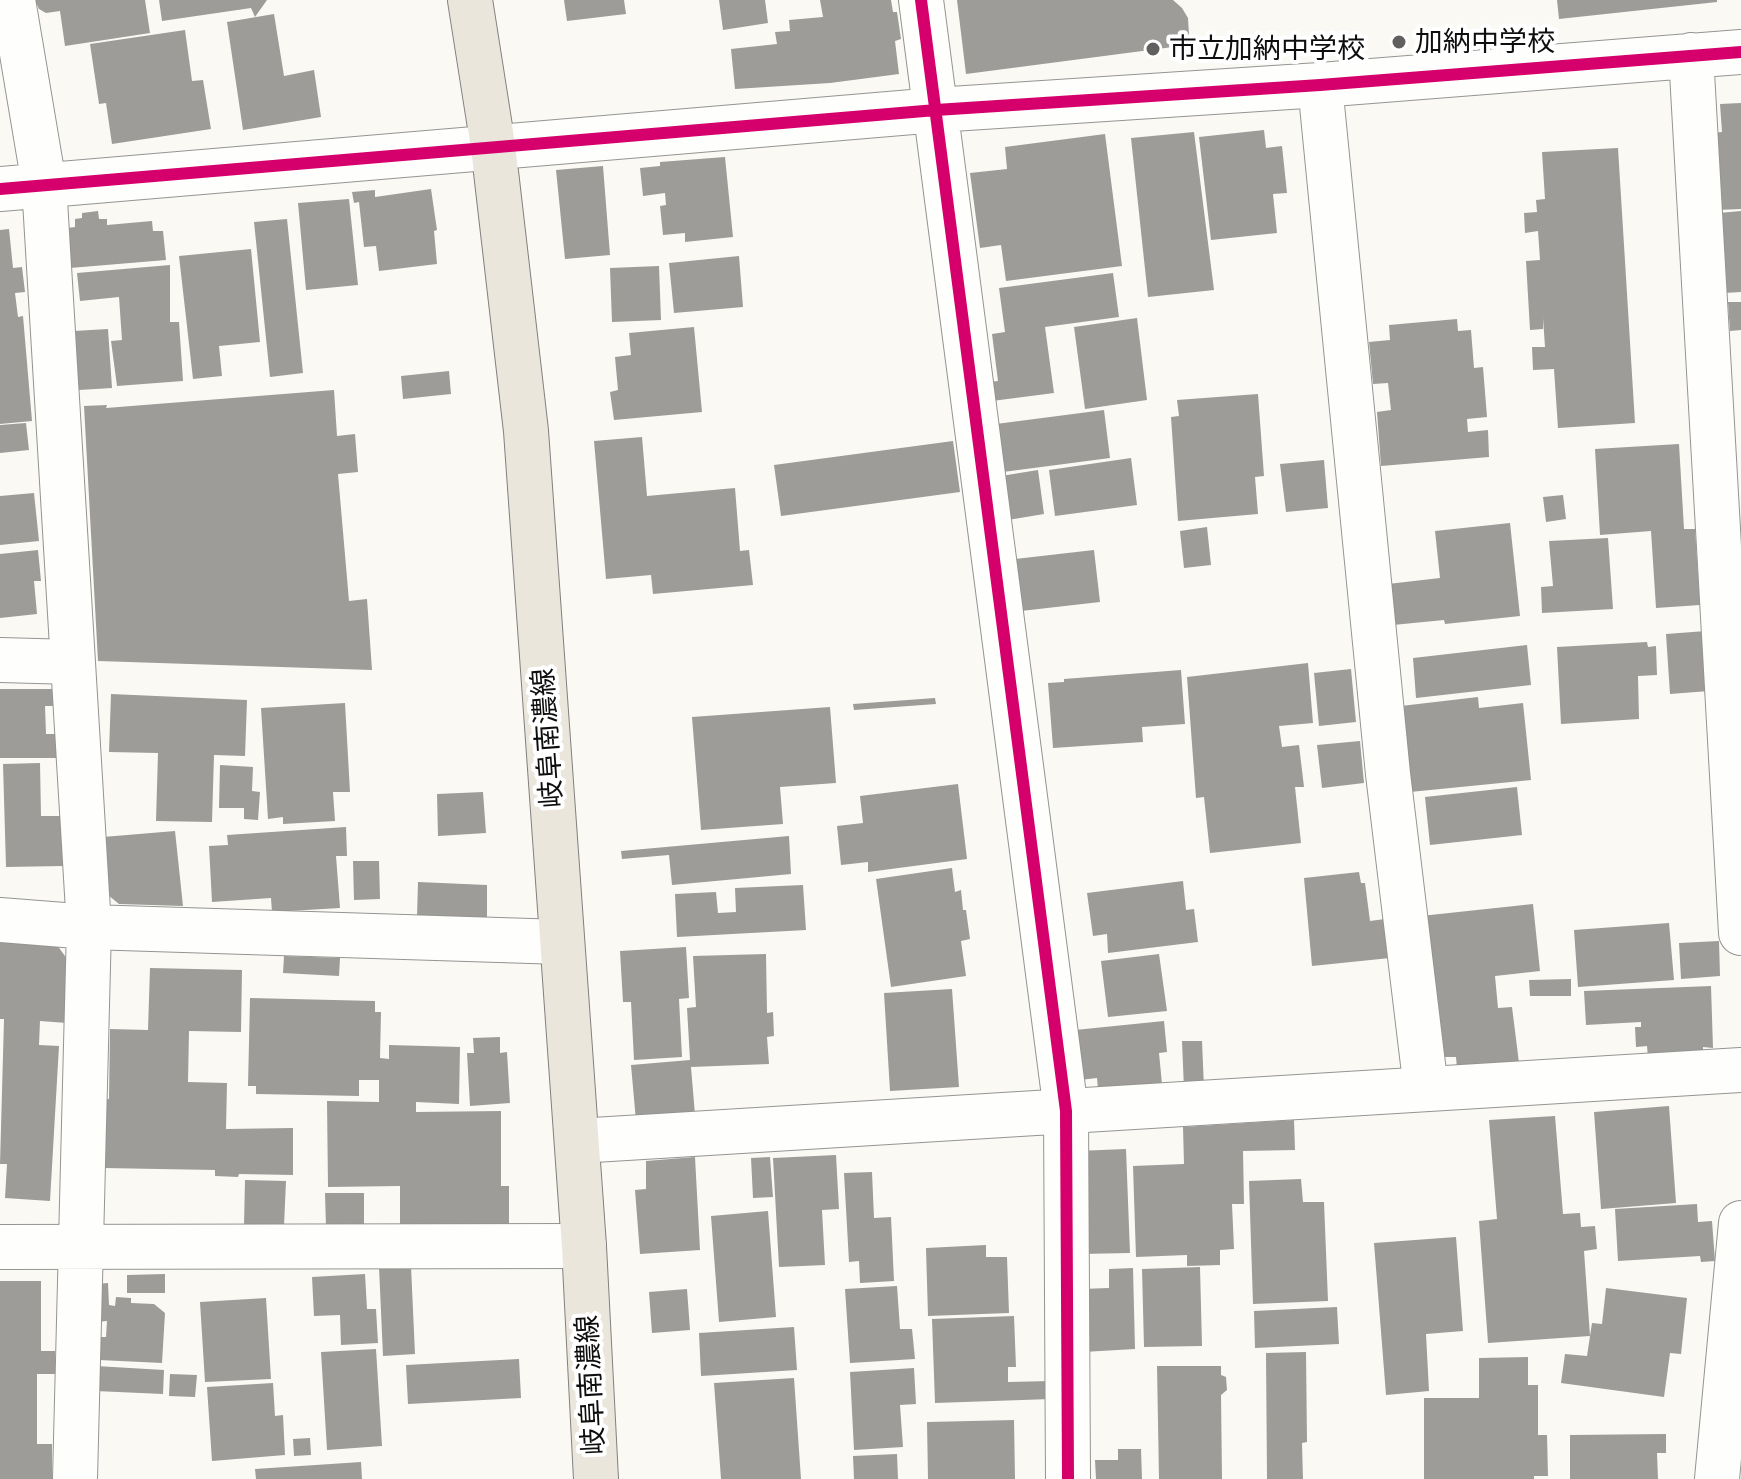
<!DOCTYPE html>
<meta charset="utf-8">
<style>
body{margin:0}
canvas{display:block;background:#faf9f4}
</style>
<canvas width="1741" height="1479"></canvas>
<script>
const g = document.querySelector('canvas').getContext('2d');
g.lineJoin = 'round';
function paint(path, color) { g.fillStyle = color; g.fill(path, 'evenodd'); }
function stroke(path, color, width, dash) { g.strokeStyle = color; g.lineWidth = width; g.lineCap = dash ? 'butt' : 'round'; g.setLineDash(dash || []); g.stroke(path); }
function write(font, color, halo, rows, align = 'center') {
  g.font = font + ' "Playfair Display","Noto Sans JP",serif'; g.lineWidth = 8; g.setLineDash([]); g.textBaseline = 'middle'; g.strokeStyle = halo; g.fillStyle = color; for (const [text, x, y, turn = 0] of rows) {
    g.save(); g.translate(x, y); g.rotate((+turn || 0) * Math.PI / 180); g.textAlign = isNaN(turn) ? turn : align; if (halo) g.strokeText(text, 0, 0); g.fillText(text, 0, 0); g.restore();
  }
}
const building = new Path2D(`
 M35 0H145L150 33 65 46 60 11 46 13 39 9Z
 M159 0H267L255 17 251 8 162 21Z
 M564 0H624L626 14 567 21Z
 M719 0H765L768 23 723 30Z
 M820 0H891L893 12H897L901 39 895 41 899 74 830 83 735 89 731 49 777 44 775 32 790 31 789 20 823 17Z
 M957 0H1173L1182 8 1188 18 1189 35 1173 47 966 74Z
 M1557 0H1717V2L1559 19Z
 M274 14 284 76 314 70 321 117 243 130 227 22Z
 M185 30 192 81 203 80 211 129 112 144 106 103 99 104 90 44Z
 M1741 103V209L1717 210 1711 133 1722 132 1720 104Z
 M1264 130 1266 148 1282 146 1287 193 1273 194 1277 233 1211 240 1199 137Z
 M1194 132 1214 290 1148 297 1131 138Z
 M1105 134 1122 266 1006 281 1001 245 980 248 970 173 1007 169 1005 147Z
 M1618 148 1635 423 1558 428 1554 369 1533 370 1532 347H1545L1543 318V329L1530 330 1526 261 1540 260 1538 231 1525 233 1524 213 1537 212 1536 200 1545 199 1542 152Z
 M725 157 733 237 685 242V233L663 235 660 206 666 205 665 193 643 196 640 168 660 166V162Z
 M603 166 610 255 565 259 556 170Z
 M431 189 437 230 434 231 437 264 379 271 376 246 364 247 359 202 354 203 352 192 375 190V197Z
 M349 199 358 285 306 290 298 203Z
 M98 211 99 219H107V225L152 221 153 231H163L166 260 70 268 67 228 75 227V219L82 218V213Z
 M1741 211V292L1724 293 1719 213Z
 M287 219 303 373 270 377 254 222Z
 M9 229 13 268 22 267 25 292 15 293 18 317 23 316 32 421 0 424V230Z
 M251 249 260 342 219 346 222 376 193 379 179 256Z
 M739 256 743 307 674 313 669 263Z
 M170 265V322H179L183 381 117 386 111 341 122 340 119 297 80 301 77 273Z
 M659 266 661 320 612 322 610 268Z
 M1113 273 1119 317 1045 327 1054 393 992 401 989 382 998 381 992 334 1005 332 999 288Z
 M1728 302H1741V330L1730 331Z
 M1137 318 1147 400 1085 409 1074 327Z
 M1457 319 1458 331 1471 330 1474 368 1483 367 1487 417 1467 419 1468 432 1488 430 1489 457 1381 466 1377 412 1391 410 1388 383 1373 384 1369 342 1390 340 1389 325Z
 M694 327 702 412 614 420 610 392 618 390 615 357 631 355 629 333Z
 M108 329 112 388 79 390 74 331Z
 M449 371 451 394 403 399 401 376Z
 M334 390 337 436 355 434 358 472 338 474 349 601 367 599 372 670 98 661 84 406 107 405 106 408Z
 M1258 394 1264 476 1255 477 1258 514 1178 521 1171 417 1179 416 1177 400Z
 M1104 410 1110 458 1003 472 996 424Z
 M26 423 29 450 0 453V425Z
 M642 437 647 496 735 488 740 551 749 550 753 585 653 594 651 575 606 579 594 441Z
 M953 441 960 492 781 516 774 465Z
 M1679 444 1684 529H1695L1700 605 1656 608 1651 531 1600 535 1595 449Z
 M1131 458 1137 505 1055 516 1049 470Z
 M1324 460 1328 508 1286 512 1280 464Z
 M1038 470 1044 514 1002 521 995 477Z
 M34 493 39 541 0 545V496Z
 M1563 495 1566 519 1546 522 1543 497Z
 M1510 523 1520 616 1445 624 1444 620 1393 625 1388 584 1440 578 1435 531Z
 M1207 527 1211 565 1184 568 1180 531Z
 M1608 538 1613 609 1542 613 1541 587 1553 586 1549 541Z
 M38 550 41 581H34L37 614 0 618V554Z
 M1094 550 1100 602 1021 611 1015 559Z
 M1706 631 1709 691 1670 694 1666 634Z
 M1647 642 1648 647 1656 646 1657 675 1638 676 1639 719 1561 724 1557 647Z
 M1527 645 1531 685 1416 698 1413 658Z
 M1308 663 1313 723 1279 726 1282 747 1299 745 1304 787H1295L1301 843 1210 853 1204 797 1196 798 1187 677Z
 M1351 669 1356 722 1319 726 1314 673Z
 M1181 670 1185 724 1142 727 1143 742 1053 748 1048 683 1064 682V679Z
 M0 689H53L54 706H45L46 734H56V758H0Z
 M111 694 247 700 245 756 214 755 212 822 156 821 158 753 109 752Z
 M1478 697 1479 708 1523 703 1531 780 1410 792 1401 706Z
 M935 698 936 704 854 710 853 704Z
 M345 703 350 792H333L335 821 283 824V817L268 819 261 708Z
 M830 707 836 783 780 787 783 824 701 830 692 717Z
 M1360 741 1364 783 1322 788 1317 745Z
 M40 763 41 816H62L63 866 6 867 3 764Z
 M220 765 253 767 252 791 260 792 258 820 244 819V808H219Z
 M958 784 967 859 868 872V862L841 865 837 826 863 823 860 796Z
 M1517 787 1522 835 1430 845 1425 797Z
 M483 792 486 833 438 836 437 794Z
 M346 827 347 856H336L340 908 272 912 271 898 212 902 209 846 228 845 227 835Z
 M175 831 183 906 119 904 108 895 103 837Z
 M789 836 791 874 672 885 669 855 622 859 621 851Z
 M353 861H379L380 899 354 900Z
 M952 868 955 892 961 890 963 910H966L970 939 961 941 966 976 891 987 876 879Z
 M1359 872 1361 883H1365L1370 921 1385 919 1390 958 1312 966 1304 878Z
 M1183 881 1186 910 1194 909 1198 942 1108 953 1107 934 1093 936 1087 893Z
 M418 882 487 885V919L417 917Z
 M803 885 806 930 677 937 675 894 716 892 718 913 736 912 735 888Z
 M1533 904 1540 971 1495 976 1498 1008 1512 1007 1519 1063 1457 1069 1456 1057H1438L1421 916Z
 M1669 923 1674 980 1578 987 1574 930Z
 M0 941 57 945 70 963 67 1023 40 1021 39 1045 59 1046 50 1201 5 1198 7 1164H0L4 1019H0Z
 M1719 941 1720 976 1681 979 1679 943Z
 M686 947 689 998 679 999 682 1057 634 1060 631 1002H623L620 951Z
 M766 954 767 1013 773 1012 774 1036 767 1037 769 1064 691 1067 695 1115 636 1121 631 1065 690 1060 687 1008 696 1007 693 956Z
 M1159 954 1167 1011 1108 1017 1101 961Z
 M284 956 340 958 339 976 283 973Z
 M150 968 242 970 241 1032 189 1031 188 1082 227 1083 226 1129 293 1128V1175L239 1174 238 1177 215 1176V1170L104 1168V1099H109L110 1029 148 1030Z
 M1571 979V996H1530L1529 980Z
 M1711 986 1713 1048 1703 1047V1056L1648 1058 1647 1046 1636 1047 1635 1027H1641V1022L1586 1025 1584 991Z
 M952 989 959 1087 890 1091 884 993Z
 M250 998 375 1001V1012H381L380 1058 389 1059V1045L460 1047 459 1104 416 1102V1112L501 1111V1186H509V1225H400V1186L328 1187 327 1101 379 1102V1080H359V1096L256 1094V1086H248Z
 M1164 1021 1167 1052 1159 1053 1162 1084 1098 1089 1097 1078 1080 1080 1075 1030Z
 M500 1037V1053L507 1052 510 1103 470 1106 467 1053H474L473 1038Z
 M1182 1041H1202L1204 1088 1184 1089Z
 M1669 1106 1676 1203 1601 1209 1594 1112Z
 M1555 1116 1563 1214 1580 1213 1581 1227 1595 1226 1597 1249 1584 1251 1590 1336 1592 1323 1602 1324 1606 1288 1687 1298 1681 1354 1670 1353 1664 1397 1561 1383 1565 1354 1587 1356 1590 1336 1488 1343 1479 1221 1497 1219 1489 1120Z
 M1294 1120 1295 1150 1243 1151 1244 1204H1232L1234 1249 1220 1250V1265L1187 1266V1255L1136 1257 1133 1166 1184 1164 1183 1127Z
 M1126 1149 1130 1253 1080 1254 1077 1151Z
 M836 1155 839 1209 822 1210 825 1265 779 1267 773 1158Z
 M695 1157 700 1250 640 1254 635 1190 646 1189V1161Z
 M770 1157 773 1197 753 1198 751 1158Z
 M872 1172 874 1218 891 1217 894 1281 860 1283 859 1261 849 1262 844 1173Z
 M1301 1179 1303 1202H1324L1328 1301 1253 1304 1249 1181Z
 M245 1180 286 1181 284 1226 244 1225Z
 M325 1193H364V1227H326Z
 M1697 1204 1698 1222 1712 1221 1715 1261 1701 1262 1700 1256 1618 1261 1615 1209Z
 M768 1211 776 1317 719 1322 711 1216Z
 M1456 1237 1463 1331 1426 1334 1429 1391 1386 1395 1374 1243Z
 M986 1245V1257H1007L1009 1313 928 1316 926 1248Z
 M411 1266 415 1354 383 1356 379 1267Z
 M1200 1267 1202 1346 1144 1347 1142 1269Z
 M1133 1268 1135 1349 1083 1352 1081 1289 1109 1288V1269Z
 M165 1274V1293H127V1275Z
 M365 1274 367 1309H376L378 1343 341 1345 340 1315 314 1316 312 1277Z
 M0 1281H41V1351H55V1374H37V1444H52V1479H0Z
 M108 1283 109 1305 115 1306 116 1297 131 1298V1303L154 1304 165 1313 162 1363 99 1360 100 1337H106L107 1321 97 1322 96 1284Z
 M897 1286 900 1329H912L915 1359 850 1363 845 1289Z
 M687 1289 690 1330 652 1333 649 1292Z
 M266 1298 271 1379 205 1382 200 1302Z
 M1337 1307 1339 1344 1255 1348 1254 1311Z
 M1014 1316 1016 1367H1008V1382L1051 1381V1399L935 1403 932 1319Z
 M794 1327 797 1370 701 1376 699 1333Z
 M376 1349 382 1446 327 1450 321 1352Z
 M1306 1352 1307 1442 1302 1443 1303 1479H1267L1266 1353Z
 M1528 1357V1385H1538V1435H1547L1548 1476H1534V1479H1424V1398H1479V1358Z
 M519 1359 521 1398 408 1404 406 1365Z
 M96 1366 164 1370 163 1394 95 1391Z
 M1157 1366H1221V1375L1226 1377 1227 1390 1221 1395 1222 1479H1159Z
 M914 1368 916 1404 900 1405 903 1447 854 1450 850 1372Z
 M170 1374 197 1375 195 1397 169 1396Z
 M794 1378 801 1479H721L714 1383Z
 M273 1383 275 1416 283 1415 285 1455 212 1461 207 1387Z
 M1014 1420 1015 1479H928L927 1422Z
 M1666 1434V1453H1657L1658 1479H1570V1435Z
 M310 1438 311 1455 294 1456 293 1439Z
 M1118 1449H1141L1142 1479H1096L1095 1460H1118Z
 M897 1454 898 1479H854L853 1456Z
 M361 1462 362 1479H256L255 1469Z`);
const minor = new Path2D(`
 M13 0 44 184 89 927 75 1479
 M921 0 1066 1111 1068 1479
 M1691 55 1741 933
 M1320 85 1388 774 1426 1089
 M0 189 936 110 1320 85 1741 52
 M0 660 73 662
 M0 920 89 927 562 942
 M577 1141 1741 1070
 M0 1247 584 1246
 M1717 1479 1741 1223`);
const major = new Path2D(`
 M470 0 493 146 526 431 584 1246 596 1479`);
const cycleway = new Path2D(`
 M921 0 1066 1111 1068 1479
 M0 189 936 110 1320 85 1741 52`);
const markers = [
 [1399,42,8,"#61605e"],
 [1153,49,8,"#61605e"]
];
const poiNames = [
 ["加納中学校",1415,42],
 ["市立加納中学校",1169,49]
];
const streetNames = [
 ["岐阜南濃線",548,738,-94],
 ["岐阜南濃線",591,1385,-93]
];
paint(building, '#9e9c99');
stroke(minor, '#949492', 46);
stroke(major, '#82817f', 46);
stroke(minor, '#fefefd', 44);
stroke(major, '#eae6db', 44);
stroke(cycleway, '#d6006c', 12);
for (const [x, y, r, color] of markers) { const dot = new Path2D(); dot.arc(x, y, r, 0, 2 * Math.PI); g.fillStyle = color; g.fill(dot); stroke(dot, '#fff', 3); }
write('28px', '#0e0e0e', '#fff', poiNames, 'left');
write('28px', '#0e0e0e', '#fff', streetNames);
</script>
